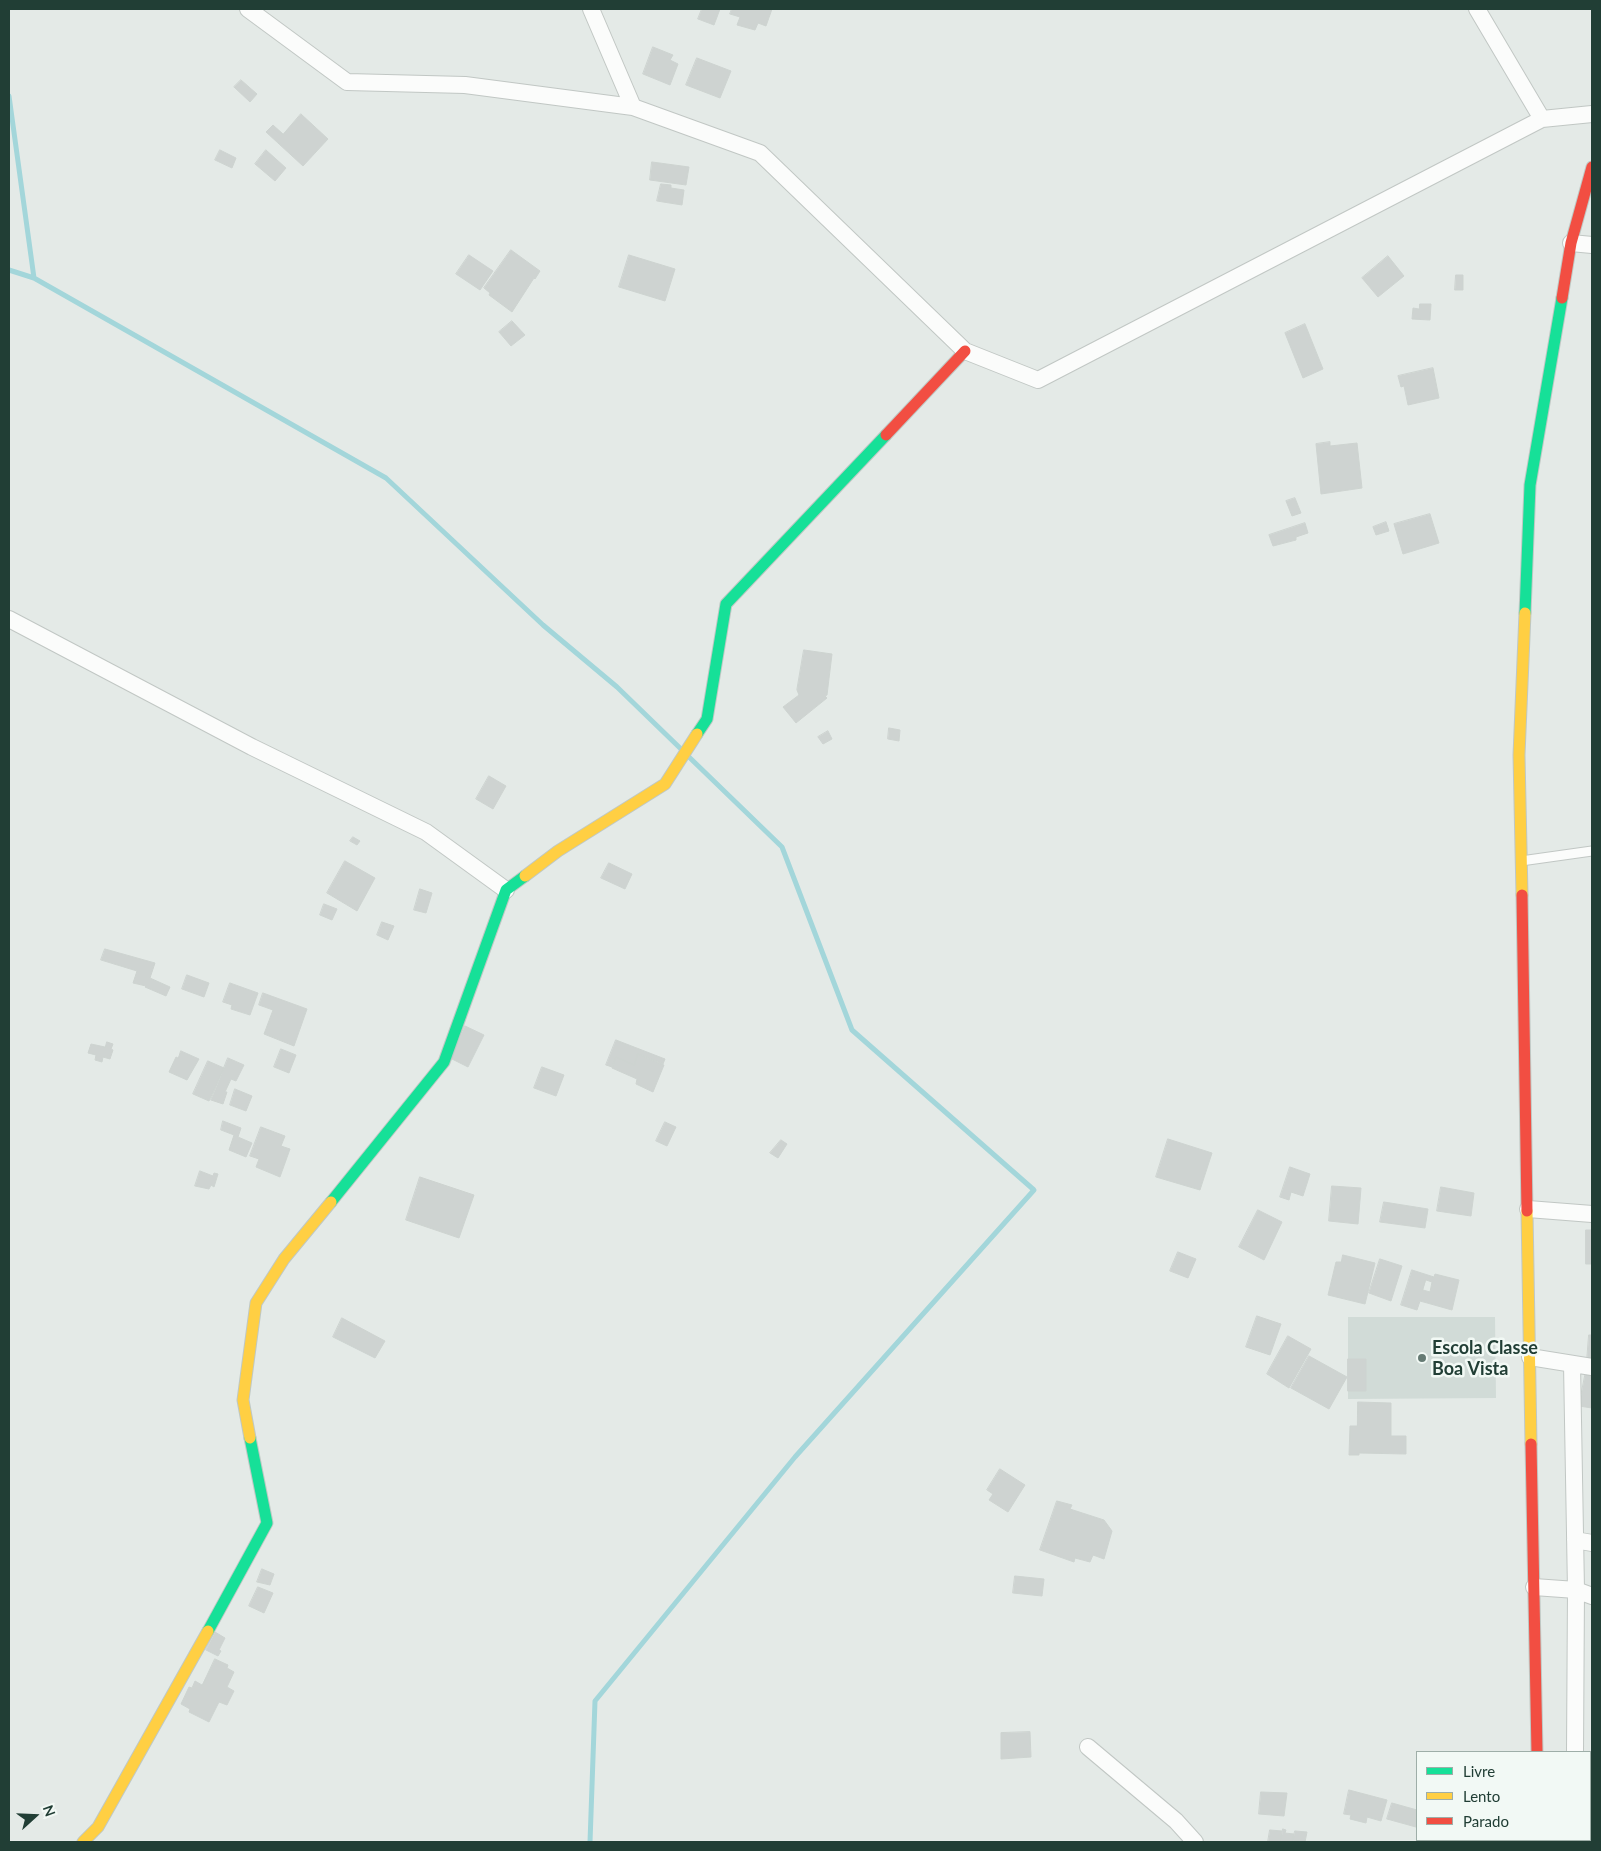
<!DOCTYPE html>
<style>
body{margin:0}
#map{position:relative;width:1601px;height:1851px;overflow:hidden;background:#e4eae7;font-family:Lato,sans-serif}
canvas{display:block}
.frame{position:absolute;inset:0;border:10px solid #213e35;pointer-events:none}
.legend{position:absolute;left:1416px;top:1751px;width:175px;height:90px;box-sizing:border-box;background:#f2f9f5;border:1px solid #9eaea8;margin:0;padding:6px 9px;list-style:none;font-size:15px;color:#213e35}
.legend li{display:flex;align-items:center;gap:10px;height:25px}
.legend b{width:25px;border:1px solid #9eaea8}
.north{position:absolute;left:10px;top:1791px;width:50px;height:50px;-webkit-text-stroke:4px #f2f9f5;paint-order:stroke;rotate:70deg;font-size:14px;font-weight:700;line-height:20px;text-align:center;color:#213e35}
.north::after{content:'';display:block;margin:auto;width:18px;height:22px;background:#213e35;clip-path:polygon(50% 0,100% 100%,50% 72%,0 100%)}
</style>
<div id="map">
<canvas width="1601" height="1851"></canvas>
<div class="frame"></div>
<ul class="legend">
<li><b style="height:6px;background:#16e098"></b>Livre</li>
<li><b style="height:6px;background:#ffcf43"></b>Lento</li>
<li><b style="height:6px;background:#f24e42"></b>Parado</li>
</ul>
<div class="north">N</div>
</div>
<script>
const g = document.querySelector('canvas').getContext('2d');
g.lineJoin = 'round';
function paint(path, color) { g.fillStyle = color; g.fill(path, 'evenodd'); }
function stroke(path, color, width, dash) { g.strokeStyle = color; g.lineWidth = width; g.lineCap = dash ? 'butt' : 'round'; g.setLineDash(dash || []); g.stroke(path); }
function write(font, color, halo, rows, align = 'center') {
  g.font = font + ' Lato,sans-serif'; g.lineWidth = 5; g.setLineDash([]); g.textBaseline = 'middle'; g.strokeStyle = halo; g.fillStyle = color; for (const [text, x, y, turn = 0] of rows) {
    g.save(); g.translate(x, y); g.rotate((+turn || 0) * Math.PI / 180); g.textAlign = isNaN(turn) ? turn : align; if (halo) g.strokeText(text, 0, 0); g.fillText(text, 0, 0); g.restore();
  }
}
const built = new Path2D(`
 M1348 1317H1495L1496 1398 1348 1399Z`);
const stream = new Path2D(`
 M9 96 34 278 386 478 543 625 617 687 681 749
 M9 270 34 278
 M590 1842 595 1701 795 1457 1034 1190 852 1030 782 847 689 757`);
const building = new Path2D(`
 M702 9H720L714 25 698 19Z
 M732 9H772L766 26 758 23 755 30 737 25 740 17 730 14Z
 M653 47 673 55 670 60 678 64 670 85 643 74Z
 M697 58 731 71 720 98 686 85Z
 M241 80 257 94 250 102 234 87Z
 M301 114 328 139 303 166 266 132 273 125 283 134Z
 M220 150 236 158 232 168 215 160Z
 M266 150 286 168 275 181 255 164Z
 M652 162 689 167 686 185 650 180Z
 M661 184 671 185V188L684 190 682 205 657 201Z
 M511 250 540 271 535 279 534 278 512 312 489 295 490 293 484 288Z
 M469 255 493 271 480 290 456 274Z
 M629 255 675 269 665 301 619 287Z
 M1388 256 1404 276 1378 297 1362 278Z
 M1456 275H1463V290H1455Z
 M1420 304H1431L1430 320 1412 319 1413 308 1419 309Z
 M512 321 525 335 511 346 499 332Z
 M1305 324 1323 369 1303 378 1285 333Z
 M1433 368 1439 398 1408 405 1404 386 1401 387 1398 376Z
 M1330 442V446L1357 443 1362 488 1321 494 1316 444Z
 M1295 498 1301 513 1292 516 1286 501Z
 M1430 514 1439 543 1403 554 1394 524Z
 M1386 522 1389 531 1376 535 1373 527Z
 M1305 523 1308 533 1296 537V540L1273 546 1269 535Z
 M804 650 832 654 827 695 825 696 827 698 796 723 783 707 799 695 797 690Z
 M889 728 900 730 899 741 888 739Z
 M828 731 832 739 823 744 818 737Z
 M489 776 506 786 493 809 476 799Z
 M353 837 360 841 357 845 350 841Z
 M345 861 375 878 357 911 327 893Z
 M609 863 632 874 625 889 601 878Z
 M420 889 432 893 426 913 414 910Z
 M324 904 337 909 332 920 320 915Z
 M382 922 394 926 388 940 377 935Z
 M105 949 155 963 150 978 170 987 166 996 145 987 146 986 133 983 137 971 101 960Z
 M187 975 209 983 204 997 182 989Z
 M230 983 258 993 250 1015 231 1009 232 1005 223 1002Z
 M263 993 307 1009 294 1046 264 1034 273 1010 259 1005Z
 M465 1026 484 1035 468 1067 450 1058Z
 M616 1040 665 1059 663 1064 638 1054 634 1065 616 1057 612 1067 606 1065Z
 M107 1042 113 1044 111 1049 113 1050 110 1059 103 1057 102 1062 95 1060 96 1055 88 1053 91 1044 105 1047Z
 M281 1049 296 1055 289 1073 274 1067Z
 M181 1051 199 1059 187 1080 169 1072 176 1057 178 1058Z
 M638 1054 664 1065 653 1092 636 1084 637 1079 612 1068 616 1057 634 1065Z
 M228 1058 244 1065 236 1081 231 1079 225 1092H227L223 1104 211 1100Z
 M208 1061 224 1068 209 1101 193 1094Z
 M542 1067 564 1075 556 1096 534 1088Z
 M235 1089 252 1096 246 1111 230 1105Z
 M223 1121 241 1128 238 1137 252 1143 246 1157 229 1150 234 1135 221 1130Z
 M665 1122 676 1127 667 1146 656 1141Z
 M261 1127 285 1136 281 1146 290 1149 280 1177 256 1167 259 1159 250 1156Z
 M1168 1139 1212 1153 1200 1190 1156 1177Z
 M781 1140 787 1144 778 1158 770 1153Z
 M1290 1167 1310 1174 1303 1196 1291 1192 1289 1200 1280 1197Z
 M200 1171 213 1176 214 1173 218 1174 214 1187 211 1185 209 1189 195 1186Z
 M420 1177 474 1195 459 1238 406 1220Z
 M1332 1186 1361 1188 1358 1224 1329 1221Z
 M1441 1187 1474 1193 1471 1216 1437 1211Z
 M1384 1202 1428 1209 1425 1228 1380 1222Z
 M1258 1210 1282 1222 1264 1260 1239 1247Z
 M1586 1230H1592V1264H1586Z
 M1178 1252 1196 1259 1188 1278 1170 1271Z
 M1343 1255 1375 1263 1365 1304 1328 1295 1336 1262H1341Z
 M1380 1259 1402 1266 1391 1301 1369 1293Z
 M1412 1270 1434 1277 1435 1274 1459 1280 1452 1310 1420 1301 1417 1310 1401 1305ZM1426 1280 1432 1282 1430 1292 1423 1290Z
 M1257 1316 1281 1324 1270 1355 1246 1347Z
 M342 1318 385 1341 375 1358 333 1337Z
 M1589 1335H1592V1361H1587Z
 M1288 1336 1311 1349 1289 1388 1267 1374Z
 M1309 1356 1347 1377 1329 1409 1291 1388Z
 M1348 1359H1366V1391H1348Z
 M1586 1371 1592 1373V1408L1579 1406Z
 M1358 1402 1391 1403V1436H1406V1454L1359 1453V1455H1349L1350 1426H1357Z
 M1000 1469 1025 1485 1008 1512 989 1500 993 1494 987 1490Z
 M1057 1501 1072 1505 1070 1509 1104 1520 1112 1531 1104 1559 1093 1555 1090 1562 1075 1558 1074 1562 1040 1550Z
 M262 1569 274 1574 270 1585 257 1582Z
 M1015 1576 1044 1579 1042 1596 1013 1593Z
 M258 1587 273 1593 264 1613 249 1606Z
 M215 1632 225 1638 219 1650 221 1651 218 1656 206 1650Z
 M215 1659 228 1665 227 1668 234 1672 227 1687 234 1691 227 1705 219 1702 209 1722 189 1712 190 1709 181 1704 189 1687 192 1688 195 1681 202 1685Z
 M1030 1732 1031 1757 1001 1759V1733Z
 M1349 1790 1387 1800 1381 1821 1367 1817 1366 1823 1350 1819 1351 1815 1344 1814Z
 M1261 1792 1287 1793 1284 1816 1259 1814Z
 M1392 1803 1417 1810 1416 1827 1387 1819Z
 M1283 1829 1286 1830 1285 1833 1294 1834 1293 1842H1281Z
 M1270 1830 1282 1831 1281 1842H1268Z
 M1295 1831 1307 1832 1305 1842 1293 1841Z`);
const lane = new Path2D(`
 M1521 861 1592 851`);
const street = new Path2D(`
 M248 9 347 82 465 85 633 107 760 153 965 351 1038 380 1542 119 1592 114
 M591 9 633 107
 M1477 9 1542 119
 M1571 243 1592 245
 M9 619 252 747 426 832 506 890
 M1528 1209 1592 1214
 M1530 1357 1592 1367
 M1572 1364 1576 1590 1575 1752
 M1575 1540 1592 1543
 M1534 1587 1576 1590 1592 1596
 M1088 1747 1176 1821 1195 1842
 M1574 1842V1840`);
const fast = new Path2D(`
 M1525 613 1530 485 1562 298
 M697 734 707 719 726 604 886 435
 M331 1202 444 1062 506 890 525 876
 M208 1631 267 1523 250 1438`);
const slow = new Path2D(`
 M525 876 558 851 665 784 697 734
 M1522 895 1519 755 1525 613
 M1527 1211 1531 1444
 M250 1438 243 1400 256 1303 284 1259 331 1202
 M1539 1840V1842
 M83 1842 98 1827 208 1631`);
const jam = new Path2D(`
 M1562 298 1571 243 1592 167
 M886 435 965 351
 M1522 895 1527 1211
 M1531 1444 1537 1752`);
const markers = [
 [1422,1358,5,"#657a73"]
];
const poiNames = [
 ["Escola Classe",1432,1348],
 ["Boa Vista",1432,1369]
];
paint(built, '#d1dbd7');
stroke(stream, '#a3d6da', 5);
paint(building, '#ced3d1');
stroke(building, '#cdd3d0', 1);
stroke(lane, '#c1c7c4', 11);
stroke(street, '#c1c7c4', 18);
stroke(fast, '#bfc8c4', 13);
stroke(slow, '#bfc8c4', 13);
stroke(jam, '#bfc8c4', 13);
stroke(lane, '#fbfcfb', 9);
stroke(street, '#fbfcfb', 16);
stroke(fast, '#16e098', 11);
stroke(slow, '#ffcf43', 11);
stroke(jam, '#f24e42', 11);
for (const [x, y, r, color] of markers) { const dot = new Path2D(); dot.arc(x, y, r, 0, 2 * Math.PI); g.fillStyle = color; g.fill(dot); stroke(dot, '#f2f9f5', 2); }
write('bold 18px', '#213e35', '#f2f9f5', poiNames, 'left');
</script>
